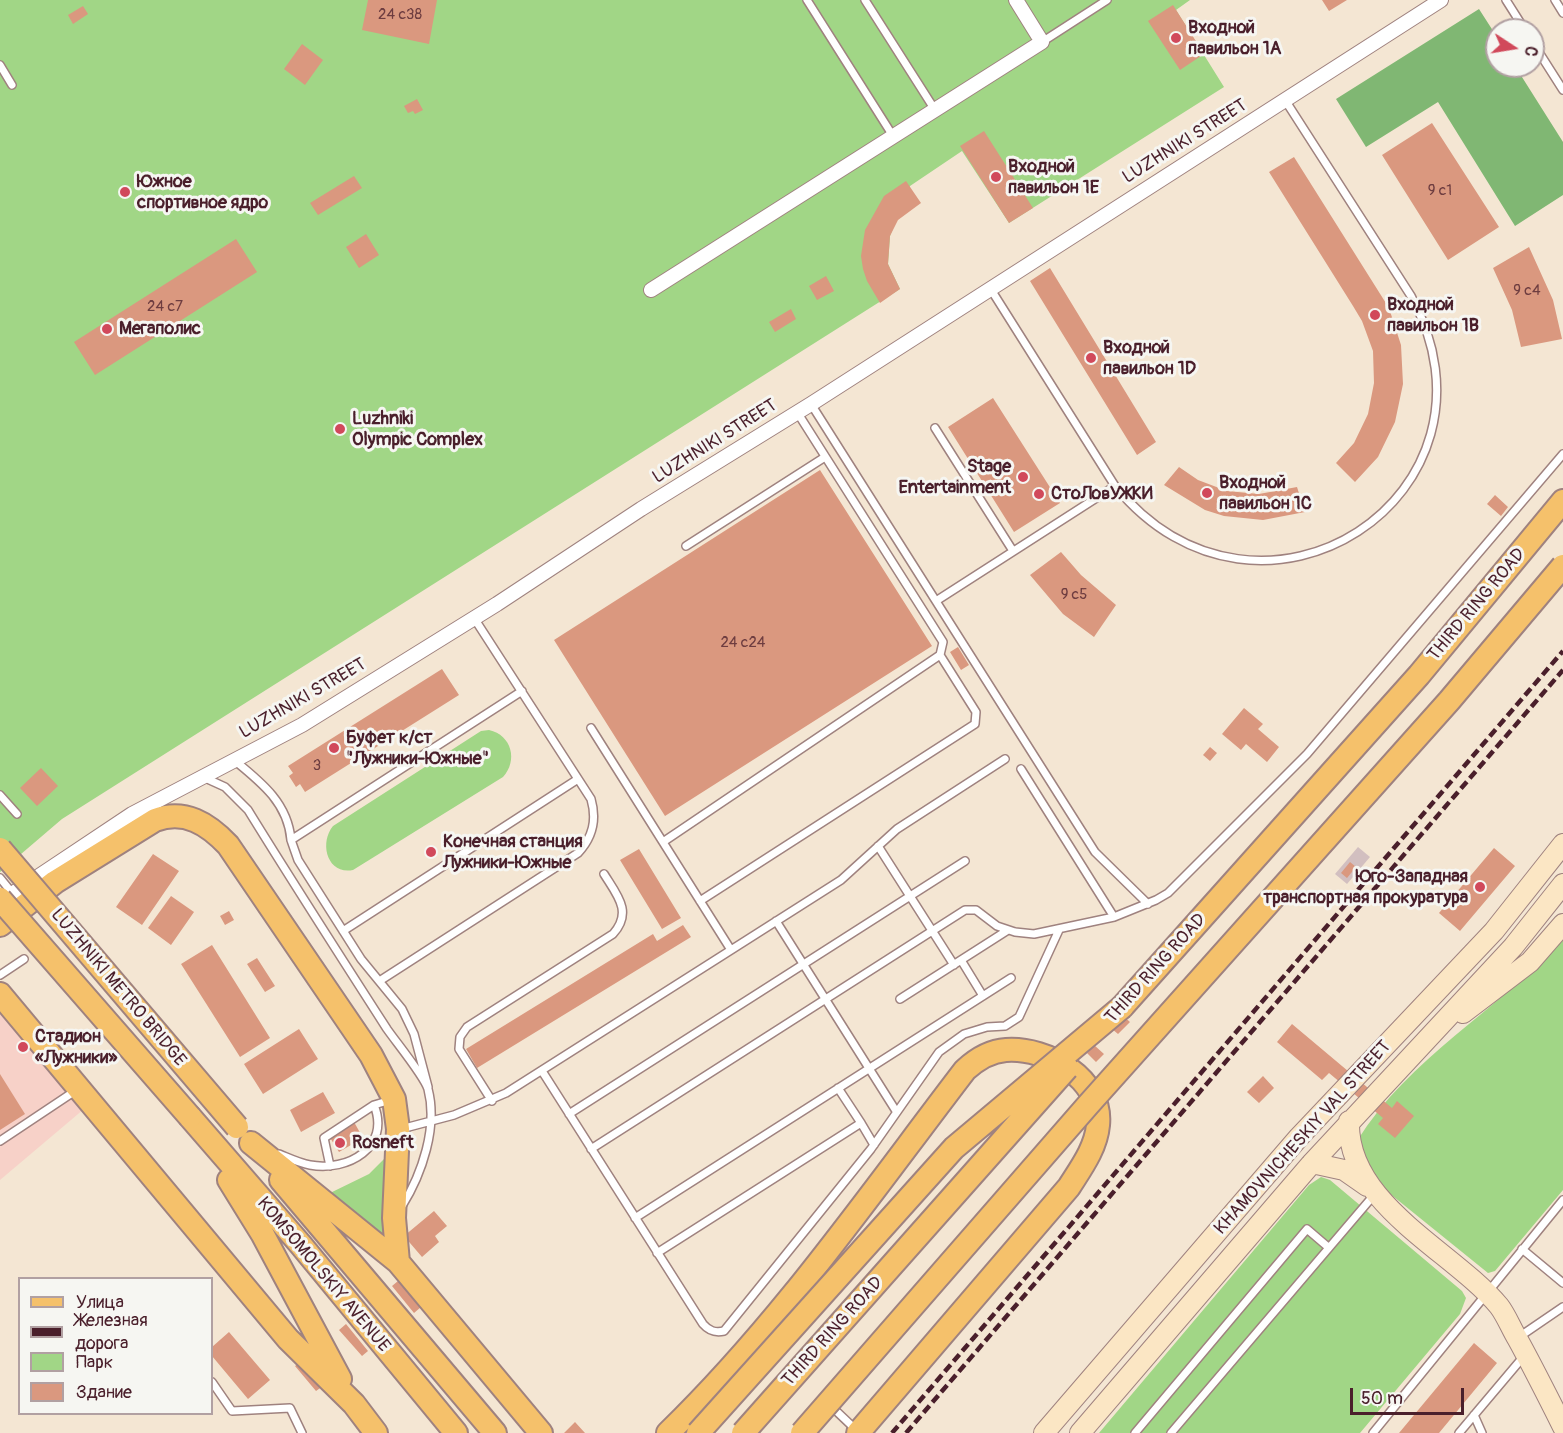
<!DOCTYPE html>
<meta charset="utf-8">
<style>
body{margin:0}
#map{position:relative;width:1563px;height:1433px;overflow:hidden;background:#f4e6d3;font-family:Pangolin,sans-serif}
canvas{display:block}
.legend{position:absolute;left:18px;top:1277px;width:195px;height:138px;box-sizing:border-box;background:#f6f6f2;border:2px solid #b1a0a2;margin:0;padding:8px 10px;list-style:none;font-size:18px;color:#4a1f2b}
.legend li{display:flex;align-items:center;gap:12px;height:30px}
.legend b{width:30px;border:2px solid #b1a0a2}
.north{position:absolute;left:1485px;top:18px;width:60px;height:60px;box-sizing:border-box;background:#f6f6f2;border:2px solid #b1a0a2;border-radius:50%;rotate:102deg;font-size:16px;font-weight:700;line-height:24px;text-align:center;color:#4a1f2b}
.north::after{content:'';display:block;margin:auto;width:21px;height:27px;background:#d1495b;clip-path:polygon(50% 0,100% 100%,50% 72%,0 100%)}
.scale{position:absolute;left:1350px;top:1388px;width:114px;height:27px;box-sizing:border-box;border:3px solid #4a1f2b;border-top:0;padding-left:8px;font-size:18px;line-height:21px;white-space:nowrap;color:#4a1f2b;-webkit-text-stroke:4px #f6f6f2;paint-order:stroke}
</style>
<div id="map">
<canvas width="1563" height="1433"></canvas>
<ul class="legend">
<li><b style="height:8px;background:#f5c16b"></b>Улица</li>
<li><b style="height:8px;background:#4a1f2b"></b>Железная дорога</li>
<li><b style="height:16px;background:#a1d686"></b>Парк</li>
<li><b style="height:16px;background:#da987f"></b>Здание</li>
</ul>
<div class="north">С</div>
<div class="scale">50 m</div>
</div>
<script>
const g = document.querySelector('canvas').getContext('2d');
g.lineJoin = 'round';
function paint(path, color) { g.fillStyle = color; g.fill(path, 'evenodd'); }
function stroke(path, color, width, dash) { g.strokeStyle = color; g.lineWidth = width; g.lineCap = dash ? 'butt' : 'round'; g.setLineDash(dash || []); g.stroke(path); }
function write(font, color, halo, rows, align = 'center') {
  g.font = font + ' Pangolin,sans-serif'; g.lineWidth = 6; g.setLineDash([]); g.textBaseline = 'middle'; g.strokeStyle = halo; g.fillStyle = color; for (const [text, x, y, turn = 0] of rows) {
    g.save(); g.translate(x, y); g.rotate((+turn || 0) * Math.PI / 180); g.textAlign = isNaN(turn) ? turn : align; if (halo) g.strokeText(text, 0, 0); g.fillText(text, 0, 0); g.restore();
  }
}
const built = new Path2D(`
 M0 1013 84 1109 0 1180Z`);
const industrial = new Path2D(`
 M1358 847 1370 857 1347 884 1335 874Z`);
const green = new Path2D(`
 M0 0H1190L1176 10 1224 87 1009 223 962 151 910 186 890 236 888 264 900 289 62 819 0 872Z
 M489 730C512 735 518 761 503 777L353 870C327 875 319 843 333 826L481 731Z
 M1563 939V1190L1495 1271 1488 1273 1368 1176 1357 1141C1409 1057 1498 1011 1563 939Z
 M384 1159V1232L388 1245 328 1194 369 1174Z
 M1321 1177 1330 1180 1462 1291 1466 1298 1460 1314 1360 1433H1099L1309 1185Z`);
const forest = new Path2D(`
 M1479 9 1497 37V66H1515L1563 142V195L1515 226 1438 102 1366 147 1336 99Z`);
const building = new Path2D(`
 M368 0H437L429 44 362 30Z
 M1322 0H1347L1329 11Z
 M1173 5 1204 54 1180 70 1148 21Z
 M83 6 88 14 73 24 68 15Z
 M302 44 323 60 305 85 284 69Z
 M417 99 423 110 415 114 413 111 408 113 404 106Z
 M1432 123 1499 227 1448 260 1382 155Z
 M984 131 1033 208 1009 223 960 146Z
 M1294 157 1389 308 1401 345 1403 384 1395 422 1378 457 1355 482 1336 463 1354 443 1368 414 1374 383 1373 351 1362 321 1353 306 1269 172Z
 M354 176 362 188 318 215 310 203Z
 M906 181 921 203 898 220 890 236 888 264 900 289 880 303 867 281 863 269 861 256 865 230 884 196Z
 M366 234 379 255 359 268 346 247Z
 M236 239 257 272 95 375 74 342Z
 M1529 247 1553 300 1562 339 1521 347 1512 310 1493 268Z
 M1050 268 1156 442 1137 455 1030 281Z
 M826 276 834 291 817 300 809 286Z
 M791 309 796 319 775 332 769 322Z
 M993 398 1060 503 1014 532 948 427Z
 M1179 467 1198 480 1227 491 1259 494 1297 487 1305 512 1263 520 1224 516 1205 510 1164 485Z
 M820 470 932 646 665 816 554 640Z
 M1495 495 1508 507 1501 516 1487 504Z
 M1061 552 1081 575 1116 605 1094 637 1063 614 1030 575Z
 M958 647 969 665 961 670 950 652Z
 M442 669 459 695 305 792 300 784 296 787 289 776 293 773 288 766Z
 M1244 708 1263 724 1258 729 1279 747 1267 762 1246 744 1241 750 1222 734Z
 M1210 747 1217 753 1210 761 1203 755Z
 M41 768 58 786 37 806 20 788Z
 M1494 848 1515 866 1460 931 1439 913Z
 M639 849 681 918 662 929 620 860Z
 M153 854 179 871 142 925 116 907Z
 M1350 862 1356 867 1347 878 1341 873Z
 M171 896 194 912 171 945 148 928Z
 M229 911 234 920 225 925 220 916Z
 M683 925 691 937 477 1068 466 1049 653 934 657 941Z
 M212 945 270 1038 240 1057 181 964Z
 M257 958 275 986 265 992 247 964Z
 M1111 1005 1130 1022 1118 1034 1099 1018Z
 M1292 1024 1392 1108 1397 1101 1414 1116 1395 1138 1378 1124 1383 1118 1329 1073 1322 1080 1277 1042Z
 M299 1029 318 1059 263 1094 244 1064Z
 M1094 1045 1104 1054 1096 1062 1087 1053Z
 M0 1074 25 1114 0 1130Z
 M1263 1076 1274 1088 1259 1103 1247 1092Z
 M323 1092 335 1113 301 1132 290 1110Z
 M354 1122 363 1138 339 1152 329 1136Z
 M434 1211 447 1226 435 1236 439 1242 422 1257 404 1236Z
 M398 1281 421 1307 414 1313 392 1286Z
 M346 1324 368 1351 362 1356 339 1330Z
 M229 1332 270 1380 248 1399 212 1356V1347Z
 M1474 1343 1497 1363 1439 1433H1399Z
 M302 1361 323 1386 316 1391 295 1366Z
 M575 1422 585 1433H564Z`);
const lane = new Path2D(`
 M807 0 893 136
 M865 0 935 110
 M1506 0 1525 30
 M1555 0 1563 13
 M1042 42 1107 0
 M1533 43 1563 90
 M0 65 12 85
 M990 288 1115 486C1260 663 1519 494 1411 296L1285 100
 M811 404 1095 852 1148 904
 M935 428 1013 551
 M686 546 825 457
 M936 601 1115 486
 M591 728 731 950 841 880 897 829 1005 759
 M234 760C261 782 288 803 291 840
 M1021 769 1114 917
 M203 777 225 787 248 810C293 883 340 956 387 1029 396 1042 424 1076 428 1089 438 1127 422 1174 402 1206
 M0 795 17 814
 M663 842 940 655 943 642 797 412
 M878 846 954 965
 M0 878 13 894
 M700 901 975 724 976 712 940 655
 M776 921 896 1111
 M343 931 578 779
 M961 960 983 996
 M0 975 24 959
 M381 980 578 853C593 837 597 820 591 799L474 618
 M900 999 1008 930
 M542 1071 703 1324C709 1331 715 1333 724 1331L871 1149 939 1052 964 1034 987 1027 1005 1026 1019 1017 1059 930
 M428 1087 414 1034 402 1009 361 959 298 860 291 840 522 691
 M492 1101 459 1049 460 1037 467 1027 613 934C633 912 617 895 604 874
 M569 1114 965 861
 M861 1123 874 1145
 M401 1129 454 1115 506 1093 731 950
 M0 1141 75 1091
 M591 1149 965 910H976L997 926 1015 932 1034 934 1114 917 1156 900 1168 893 1307 754 1563 454
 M279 1154C289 1158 299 1163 310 1165 348 1172 391 1147 374 1105
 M330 1166 324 1138 374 1105 391 1100
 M635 1218 1011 978
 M1522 1249 1563 1283
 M657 1253 861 1123 838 1088
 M1519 1337 1563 1307
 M212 1382 232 1411 290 1408 302 1433
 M831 1406 851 1425
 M1474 1415 1482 1433
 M1135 1433 1307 1229 1328 1247
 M1171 1433 1374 1195
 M1373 1433 1563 1200
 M1459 1433 1524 1356`);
const street = new Path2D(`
 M651 290 1042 42 1016 0
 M0 902 132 814 302 725 497 604 641 509 811 404 1441 0`);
const secondary = new Path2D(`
 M1463 1013 1530 962 1563 924
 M1349 1121C1346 1204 1452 1250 1499 1306 1506 1315 1511 1328 1517 1338 1533 1367 1548 1397 1563 1427
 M1312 1163 1344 1170 1367 1186
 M1044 1433 1299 1137 1494 931 1563 844
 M1080 1433 1312 1163 1513 947 1563 884`);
const primary = new Path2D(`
 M0 925 55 882 155 820C185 809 208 824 228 845L371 1055 394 1099 398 1129 394 1218 398 1262
 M0 994 288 1339 354 1404 376 1433
 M1122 1007 1419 675 1563 501
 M190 1117 301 1245 456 1433
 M251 1143 398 1262 541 1433
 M229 1180 263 1235 340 1379
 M281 1180 495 1433
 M668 1433C781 1323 870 1194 965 1070 977 1059 990 1051 1006 1050 1047 1047 1103 1079 1098 1125 1096 1148 1081 1168 1069 1187L858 1433`);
const rail = new Path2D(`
 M892 1433 1563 651
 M906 1433 1563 670`);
const primaryBridge = new Path2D(`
 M0 849 237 1127
 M0 899 190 1117
 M698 1433 954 1148 1122 1007
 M743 1433 1067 1068
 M802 1433 1088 1105 1449 701 1563 566`);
const markers = [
 [1176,38,6,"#d1495b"],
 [996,177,6,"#d1495b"],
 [125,192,6,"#d1495b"],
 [1375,315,6,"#d1495b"],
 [107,329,6,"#d1495b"],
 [1091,358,6,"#d1495b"],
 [340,429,6,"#d1495b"],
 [1023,477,6,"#d1495b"],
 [1207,493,6,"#d1495b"],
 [1039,494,6,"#d1495b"],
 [334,748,6,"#d1495b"],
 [431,852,6,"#d1495b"],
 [1480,887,6,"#d1495b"],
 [23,1047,6,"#d1495b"],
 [340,1143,6,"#d1495b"]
];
const numberNames = [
 ["24 с38",400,15],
 ["9 с1",1440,191],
 ["9 с4",1527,291],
 ["24 с7",165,307],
 ["9 с5",1074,595],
 ["24 с24",743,643],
 ["3",317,766]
];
const poiNames = [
 ["Входной",1188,28],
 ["павильон 1A",1188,49],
 ["Входной",1008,167],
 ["павильон 1E",1008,188],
 ["Южное",137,182],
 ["спортивное ядро",137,203],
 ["Входной",1387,305],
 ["павильон 1B",1387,326],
 ["Мегаполис",119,329],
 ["Входной",1103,348],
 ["павильон 1D",1103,369],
 ["Luzhniki",352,419],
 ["Olympic Complex",352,440],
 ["Stage",1011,467,"right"],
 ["Entertainment",1011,488,"right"],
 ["Входной",1219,483],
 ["павильон 1C",1219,504],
 ["СтоЛовУЖКИ",1051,494],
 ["Буфет к/ст",346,738],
 ["\"Лужники-Южные\"",346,759],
 ["Конечная станция",443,842],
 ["Лужники-Южные",443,863],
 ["Юго-Западная",1468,877,"right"],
 ["транспортная прокуратура",1468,898,"right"],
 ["Стадион",35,1037],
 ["«Лужники»",35,1058],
 ["Rosneft",352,1143]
];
const streetNames = [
 ["LUZHNIKI STREET",1185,142,-32],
 ["LUZHNIKI STREET",715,442,-32],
 ["THIRD RING ROAD",1477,605,-50],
 ["LUZHNIKI STREET",303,699,-30],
 ["THIRD RING ROAD",1156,969,-48],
 ["LUZHNIKI METRO BRIDGE",118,988,50],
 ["KHAMOVNICHESKIY VAL STREET",1303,1138,-48],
 ["KOMSOMOLSKIY AVENUE",323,1275,50],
 ["THIRD RING ROAD",833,1332,-48]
];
paint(built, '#f7d1c8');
paint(industrial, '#d2bfc0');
paint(green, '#a1d686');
paint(forest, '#80b773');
paint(building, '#da987f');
stroke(lane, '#9f827f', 10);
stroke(street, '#9f827f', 16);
stroke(secondary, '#9f827f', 22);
stroke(primary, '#9f827f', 26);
stroke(lane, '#fff', 7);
stroke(street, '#fff', 14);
stroke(secondary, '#fbe6c4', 20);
stroke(primary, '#f5c16b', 22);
stroke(rail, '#4a1f2b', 4.5, [9, 4.5]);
stroke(primaryBridge, '#9f827f', 26, []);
stroke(primaryBridge, '#f5c16b', 22);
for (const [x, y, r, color] of markers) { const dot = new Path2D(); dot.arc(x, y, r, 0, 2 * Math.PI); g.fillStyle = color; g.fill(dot); stroke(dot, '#f6f6f2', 2); }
write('15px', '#6e3d40', null, numberNames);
write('bold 18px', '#4a1f2b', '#f6f6f2', poiNames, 'left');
write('18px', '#4a1f2b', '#f6f6f2', streetNames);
</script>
